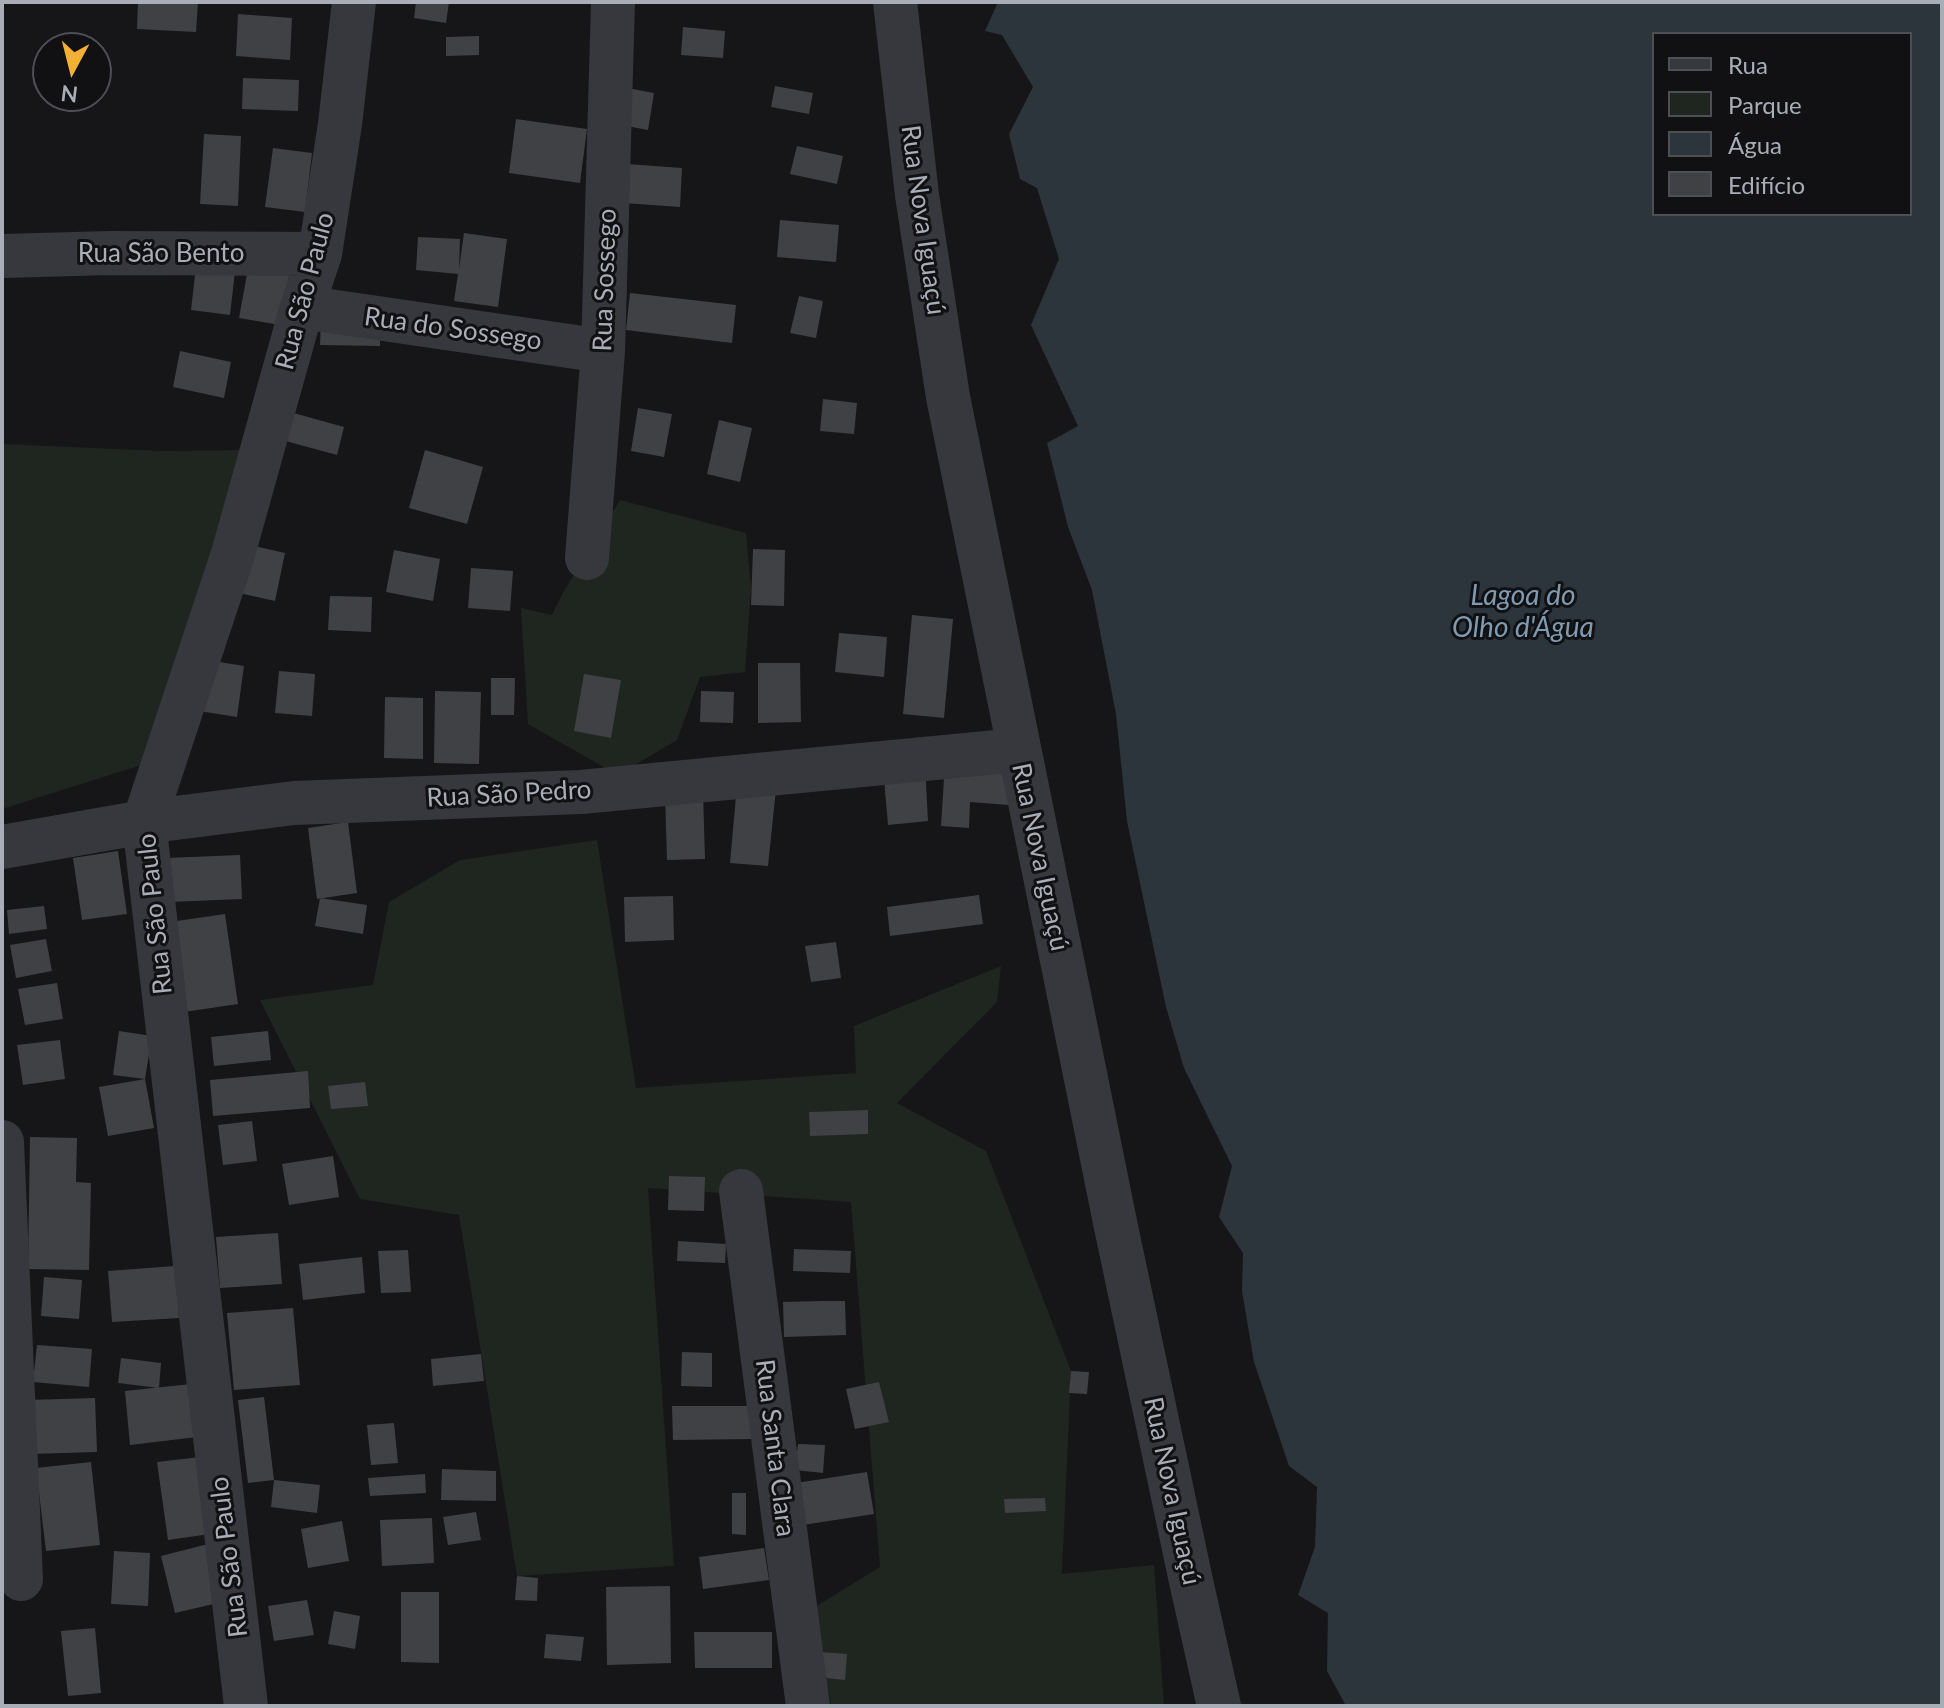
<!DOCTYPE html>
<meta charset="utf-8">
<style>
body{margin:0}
#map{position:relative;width:1944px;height:1708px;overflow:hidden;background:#161618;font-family:Lato,sans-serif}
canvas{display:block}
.frame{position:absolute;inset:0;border:4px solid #a8adb8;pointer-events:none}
.legend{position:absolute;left:1652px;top:32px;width:260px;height:184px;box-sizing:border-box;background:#111113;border:2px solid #4d4f55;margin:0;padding:10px 14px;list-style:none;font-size:24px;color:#a8adb8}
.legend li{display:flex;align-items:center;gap:16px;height:40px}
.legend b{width:40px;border:2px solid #4d4f55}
.north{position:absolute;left:32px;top:32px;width:80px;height:80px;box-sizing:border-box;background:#111113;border:2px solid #4d4f55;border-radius:50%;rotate:187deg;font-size:22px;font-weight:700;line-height:32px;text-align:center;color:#a8adb8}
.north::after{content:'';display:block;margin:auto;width:28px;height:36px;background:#f2b134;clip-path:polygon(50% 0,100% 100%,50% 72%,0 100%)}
</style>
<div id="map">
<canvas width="1944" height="1708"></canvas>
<div class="frame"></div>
<ul class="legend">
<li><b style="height:10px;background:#37383d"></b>Rua</li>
<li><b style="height:22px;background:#1e261f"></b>Parque</li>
<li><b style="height:22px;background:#2c353c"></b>Água</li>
<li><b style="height:22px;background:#404145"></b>Edifício</li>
</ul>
<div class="north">N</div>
</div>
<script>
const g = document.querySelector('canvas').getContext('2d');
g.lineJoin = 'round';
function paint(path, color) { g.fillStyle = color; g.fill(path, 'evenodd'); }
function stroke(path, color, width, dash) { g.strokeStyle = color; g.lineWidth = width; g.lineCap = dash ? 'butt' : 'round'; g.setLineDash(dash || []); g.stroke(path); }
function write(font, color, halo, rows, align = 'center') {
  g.font = font + ' Lato,sans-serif'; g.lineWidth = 6; g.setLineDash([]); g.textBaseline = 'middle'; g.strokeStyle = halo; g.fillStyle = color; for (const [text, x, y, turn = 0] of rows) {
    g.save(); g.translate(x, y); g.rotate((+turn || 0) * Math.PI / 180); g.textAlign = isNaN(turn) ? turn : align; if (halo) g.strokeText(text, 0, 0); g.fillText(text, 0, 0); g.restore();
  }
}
const green = new Path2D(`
 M2 444 162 451 262 450 151 762 2 809Z
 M620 500 746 533 751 587 745 672 700 677 677 740 618 775 528 724 521 608 552 615 565 589Z
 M597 840 636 1088 856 1073 854 1026 1001 966 997 1002 897 1103 986 1151 1071 1371 1062 1574 1154 1565 1164 1706H831L815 1607 880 1567 851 1202 648 1188 674 1566 517 1576 459 1215 360 1199 260 1000 373 985 389 902 460 860Z`);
const water = new Path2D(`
 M998 2H1942V1706H1346L1327 1671 1328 1613 1298 1595 1315 1547 1317 1487 1289 1466 1254 1362 1242 1291 1243 1253 1219 1217 1232 1166 1184 1068 1166 1007 1127 821 1116 714 1092 590 1068 527 1047 443 1078 426 1031 325 1059 259 1037 188 1020 179 1009 134 1033 87 1002 35 985 31ZM1654 34H1910V214H1654Z`);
const building = new Path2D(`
 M138 2H198L196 32 137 29Z
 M416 2H449L446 23 414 18Z
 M238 14 292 18 290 60 236 56Z
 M683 27 725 31 723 58 681 55Z
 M479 36V55L446 56V37Z
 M243 78 299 80 298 111 242 109Z
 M775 86 813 93 809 114 771 107Z
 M622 87 654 93 648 130 616 124Z
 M516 119 587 129 580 183 509 173Z
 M204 134 241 136 238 206 200 204Z
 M797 146 843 156 837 184 790 174Z
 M273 148 312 153 305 212 265 207Z
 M627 164 682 168 680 207 624 203Z
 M780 220 839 225 836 262 777 257Z
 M464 233 507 239 498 307 454 301 458 274 416 270 418 237 460 239 459 269Z
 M197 258 236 263 230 315 191 310Z
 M250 258 291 265 280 325 239 318Z
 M630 293 736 305 732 343 626 330Z
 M799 296 823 301 816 338 790 333Z
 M321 321 380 322V346L320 345Z
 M180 351 231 362 224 398 173 387Z
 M823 399 857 403 854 434 820 431Z
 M638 408 672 414 664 457 631 451Z
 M290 412 344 427 337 455 282 440Z
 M719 420 752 428 740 482 707 474Z
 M425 450 483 467 467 524 409 508Z
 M250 545 285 553 275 601 239 593Z
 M753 549 785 550 784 606 751 605Z
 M394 550 440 559 433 601 386 592Z
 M471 568 513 571 510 611 468 608Z
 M330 596 372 597 371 632 328 630Z
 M912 615 953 619 944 718 903 714Z
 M839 633 887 637 884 677 835 672Z
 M207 660 244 666 237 717 199 711Z
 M758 663H800L801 722 758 723Z
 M279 671 315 674 312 716 275 713Z
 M584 674 621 680 611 738 574 731Z
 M491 678H515L514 715H491Z
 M435 691 481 692 479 764 434 763Z
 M701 691 734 692 733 723 700 722Z
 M385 697 423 698V759L384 758Z
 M945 763 1011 767 1009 805 970 802 969 828 941 826Z
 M925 765 928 821 888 825 883 768Z
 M737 785 776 789 768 866 730 863Z
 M703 793 705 859 667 860 665 794Z
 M348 822 357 893 317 899 308 828Z
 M118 851 127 914 82 920 73 858Z
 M240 855 242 899 168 902 166 858Z
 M979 895 983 924 890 936 887 907Z
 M673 896 674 940 625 942 624 897Z
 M320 898 367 905 363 934 315 926Z
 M44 906 47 929 9 934 7 910Z
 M225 914 238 1004 184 1012 170 922Z
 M46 939 52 971 16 978 10 945Z
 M836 942 841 978 811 982 805 946Z
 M57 983 63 1019 25 1025 18 989Z
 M119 1031 152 1036 145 1079 113 1075Z
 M268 1031 271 1060 214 1066 211 1037Z
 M60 1040 65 1079 23 1085 17 1045Z
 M308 1071 310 1108 213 1116 210 1080Z
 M145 1079 154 1128 108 1136 99 1087Z
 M365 1082 368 1106 331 1109 328 1086Z
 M868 1110V1134L810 1136 809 1112Z
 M252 1121 257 1161 223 1165 218 1125Z
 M30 1137 77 1138 76 1182 91 1183 89 1270 28 1269Z
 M333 1156 339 1197 289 1205 282 1164Z
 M669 1176 705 1177 704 1211 668 1210Z
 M278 1233 282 1284 220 1288 216 1237Z
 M678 1241 726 1244 725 1263 677 1261Z
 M794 1249 851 1251 850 1273 793 1271Z
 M408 1250 411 1292 381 1293 378 1251Z
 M362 1257 365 1293 303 1300 299 1264Z
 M175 1266 179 1318 112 1322 108 1271Z
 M44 1277 82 1280 79 1319 41 1316Z
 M822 1301H845L846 1335 784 1337 783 1302Z
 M293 1308 300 1385 234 1390 227 1313Z
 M37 1345 92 1349 89 1387 33 1382Z
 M682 1352 712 1353V1387L681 1386Z
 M481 1354 484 1381 433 1386 431 1359Z
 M121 1358 161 1363 159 1388 118 1383Z
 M1071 1371 1089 1372 1087 1394 1069 1393Z
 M879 1382 889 1422 855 1429 846 1389Z
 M191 1384 197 1437 130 1445 125 1391Z
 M264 1397 274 1480 248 1483 238 1400Z
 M95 1398 97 1452 30 1454 28 1400Z
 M672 1406H751L752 1439 673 1440Z
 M394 1423 398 1463 371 1465 367 1425Z
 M798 1444 825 1445 823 1473 795 1470Z
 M200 1457 210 1534 168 1540 157 1462Z
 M91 1462 100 1545 46 1551 36 1468Z
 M442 1469 496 1471V1501L441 1500Z
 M867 1472 874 1514 803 1525 796 1483Z
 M425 1474 426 1493 370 1496 368 1478Z
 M274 1480 320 1485 317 1513 271 1507Z
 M732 1493H746V1535L732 1534Z
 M1045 1498 1046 1511 1005 1513 1004 1499Z
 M476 1512 481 1540 448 1545 443 1517Z
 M432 1518 434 1563 382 1566 380 1520Z
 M342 1521 349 1561 308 1568 301 1529Z
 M208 1544 222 1602 175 1613 161 1556Z
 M764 1548 769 1580 703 1589 699 1557Z
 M114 1551 150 1553 148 1606 111 1604Z
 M517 1576 538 1578 537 1601 515 1600Z
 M670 1586 671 1663 607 1665 606 1587Z
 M401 1592H439V1663L401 1662Z
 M307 1600 314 1635 274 1641 268 1606Z
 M334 1611 360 1616 355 1649 328 1644Z
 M95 1628 101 1693 68 1696 61 1631Z
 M694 1632H772V1668H695Z
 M546 1634 584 1637 581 1661 544 1658Z
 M820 1652 847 1654 845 1680 818 1677Z`);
const minor = new Path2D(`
 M895 2 917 195 948 397 1116 1227 1191 1581 1219 1706
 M2 256 110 253 320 254
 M302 307 603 351
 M587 558 603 351 613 2
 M2 847 144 822 294 803 581 792 1018 750
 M2 1142 21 1579
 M741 1191 808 1706
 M246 1706 144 822 233 554 302 307 320 254 340 124 354 2`);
const streetNames = [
 ["Rua Nova Iguaçú",923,220,82],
 ["Rua São Bento",161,254],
 ["Rua Sossego",605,280,-88],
 ["Rua São Paulo",305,291,-75],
 ["Rua do Sossego",453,329,8],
 ["Rua São Pedro",509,794,-3],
 ["Rua Nova Iguaçú",1040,857,78],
 ["Rua São Paulo",155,914,-96],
 ["Rua Santa Clara",775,1448,83],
 ["Rua Nova Iguaçú",1172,1491,78],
 ["Rua São Paulo",229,1557,-97]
];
const waterNames = [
 ["Lagoa do",1523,596],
 ["Olho d'Água",1523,628]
];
paint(green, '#1e261f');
paint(water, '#2c353c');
paint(building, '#404145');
stroke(minor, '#37383d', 44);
write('26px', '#a8adb8', '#111113', streetNames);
write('italic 28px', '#7f9bb3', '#111113', waterNames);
</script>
